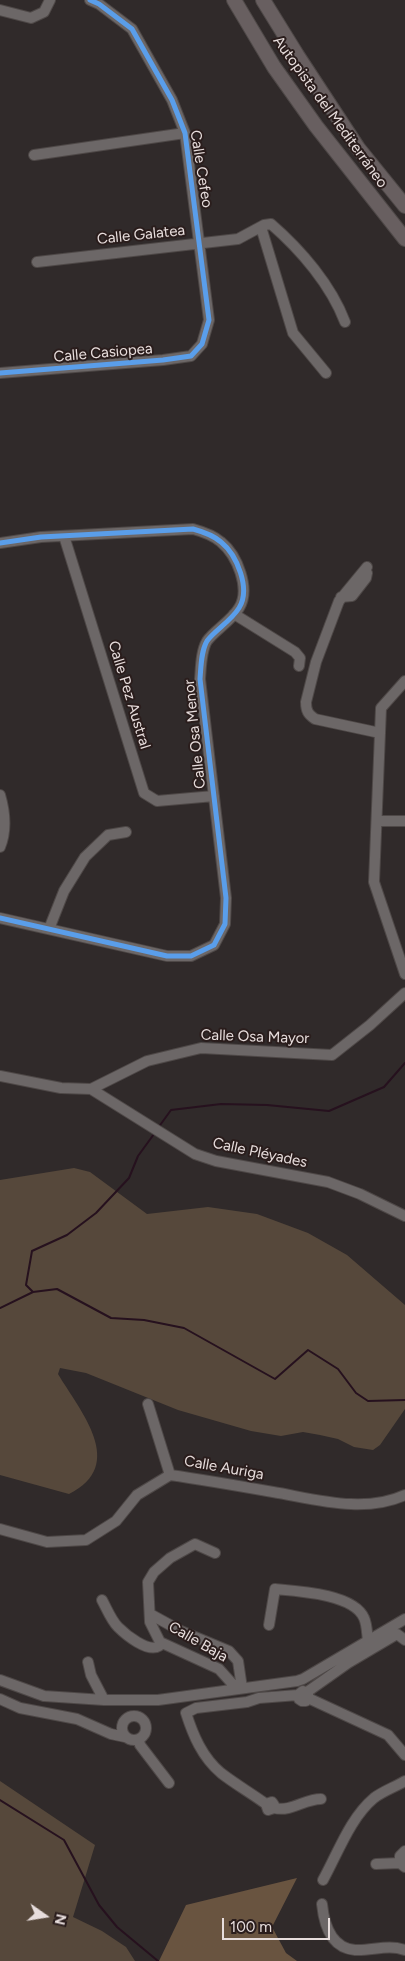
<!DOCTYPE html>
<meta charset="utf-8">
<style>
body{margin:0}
#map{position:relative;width:405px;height:1961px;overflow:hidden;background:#302a2a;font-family:Figtree,sans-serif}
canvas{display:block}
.north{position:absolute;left:20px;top:1891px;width:50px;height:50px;-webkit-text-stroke:4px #2a1d1c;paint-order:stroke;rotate:103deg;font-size:14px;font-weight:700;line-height:20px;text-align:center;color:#e7dddc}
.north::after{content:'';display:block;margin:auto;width:18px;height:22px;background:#e7dddc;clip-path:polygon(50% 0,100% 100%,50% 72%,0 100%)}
.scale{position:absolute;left:222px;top:1918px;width:108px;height:22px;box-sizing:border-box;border:2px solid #e7dddc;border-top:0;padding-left:6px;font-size:15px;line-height:18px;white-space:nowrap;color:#e7dddc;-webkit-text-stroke:4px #2a1d1c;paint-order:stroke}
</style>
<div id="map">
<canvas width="405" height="1961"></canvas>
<div class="north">N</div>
<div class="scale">100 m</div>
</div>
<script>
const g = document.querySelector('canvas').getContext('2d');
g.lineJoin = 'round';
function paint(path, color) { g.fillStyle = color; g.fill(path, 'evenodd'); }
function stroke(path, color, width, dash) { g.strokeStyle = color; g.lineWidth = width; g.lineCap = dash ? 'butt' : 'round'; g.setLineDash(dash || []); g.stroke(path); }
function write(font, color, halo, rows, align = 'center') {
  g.font = font + ' Figtree,sans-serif'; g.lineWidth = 4; g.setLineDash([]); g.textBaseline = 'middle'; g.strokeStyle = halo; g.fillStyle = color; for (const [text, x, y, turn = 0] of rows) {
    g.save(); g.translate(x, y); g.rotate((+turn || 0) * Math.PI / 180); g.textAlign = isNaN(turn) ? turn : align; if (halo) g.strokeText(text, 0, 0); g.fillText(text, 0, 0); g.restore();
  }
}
const green = new Path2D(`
 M74 1168 90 1172 147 1214 208 1207 257 1214 308 1233 347 1255 405 1305V1409L380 1445 373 1450 354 1447 338 1439 320 1435 303 1432 281 1436 251 1431 178 1410 86 1373 60 1368 58 1374C80 1411 128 1465 69 1494L0 1475V1180Z
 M0 1781 95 1845 73 1917 102 1931 126 1947 135 1961H0Z`);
const forest = new Path2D(`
 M297 1878 272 1927 286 1953 297 1961H159L186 1905Z`);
const stream = new Path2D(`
 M158 1128 171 1110 221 1104 267 1105 329 1111 384 1087 405 1063
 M33 1292 26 1285 32 1251 67 1235 96 1213 129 1178 138 1156 154 1134
 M0 1308 33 1292 57 1289 111 1318 144 1320 184 1328 275 1379 308 1350 338 1369 356 1393 368 1401 405 1400
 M0 1800 64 1840 99 1905 117 1927 158 1961`);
const minor = new Path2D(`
 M0 10 31 18 44 12 50 0
 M34 155 185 133
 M261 227 293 333 326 373
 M37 262 238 239 264 225 271 224C301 250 331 285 345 322
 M0 373 163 360 191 356 202 344 209 320 185 133 172 100 132 29 99 4 90 0
 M64 536 144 793 157 801 214 796
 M0 543 41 537 193 529C204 532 213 535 221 542 237 555 251 589 239 608 231 621 214 631 207 641 201 651 201 667 200 679L226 898 225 924 214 945 191 956H167L0 918
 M367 567 339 601 316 662 306 702C306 711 308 714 315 719L380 733
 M341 597 352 596 366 578 367 573
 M234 614 295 652 300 658 299 666
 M405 681 381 708 374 882 405 974
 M0 795C5 812 7 830 0 847
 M377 821H405
 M49 929 64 891 85 857 108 835 126 832
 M0 1076 61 1088 91 1089 147 1061 201 1048 332 1055 370 1025 405 993
 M91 1089 195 1154 216 1161 328 1182 360 1194 405 1216
 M148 1404 170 1475
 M0 1529 47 1542 86 1540 116 1521 137 1495 170 1475C205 1480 239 1486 273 1492 315 1499 364 1514 405 1495
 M215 1553 195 1544 170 1558 154 1572 148 1582 150 1622 160 1642 219 1669 237 1689
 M102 1600C107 1609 111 1620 118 1627 126 1635 148 1653 159 1646L160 1642
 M150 1614 181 1631 229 1651 238 1661 242 1688
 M269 1625 275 1589C298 1591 354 1594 364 1618 367 1624 367 1634 368 1641
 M88 1662 91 1675 104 1700
 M0 1680 44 1696 104 1700H158L297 1681 303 1679 405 1619
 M307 1692 348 1663 397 1634 405 1640
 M308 1698 388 1735 405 1755
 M0 1699 20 1708 77 1719 111 1734 125 1737
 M122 1728a12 12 0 1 1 24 0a12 12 0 1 1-24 0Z
 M139 1739 140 1745 169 1783
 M266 1804 272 1802 274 1805V1808L268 1810 266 1804C251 1793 235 1784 221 1773 202 1757 193 1735 186 1713L196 1708 247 1702 259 1698 298 1695 303 1691 308 1694V1698L306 1701H302L299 1699 298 1695
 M274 1808C292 1812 304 1799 321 1799
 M400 1863V1856L405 1851
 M376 1864 400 1863 405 1867
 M323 1880C338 1853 350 1818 374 1798 383 1791 395 1787 405 1781
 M322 1904C324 1924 331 1948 355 1950 372 1951 388 1944 405 1950`);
const highway = new Path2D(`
 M234 0 274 67 316 126 405 239
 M263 0 297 55 358 148 405 206`);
const cycleway = new Path2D(`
 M0 373 163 360 191 356 202 344 209 320 185 133 172 100 132 29 99 4 90 0
 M0 543 41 537 193 529C204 532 213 535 221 542 237 555 251 589 239 608 231 621 214 631 207 641 201 651 201 667 200 679L226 898 225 924 214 945 191 956H167L0 918`);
const streetNames = [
 ["Autopista del Mediterráneo",330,112,54],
 ["Calle Cefeo",201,169,81],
 ["Calle Galatea",141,235,-6],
 ["Calle Casiopea",103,353,-5],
 ["Calle Pez Austral",129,695,73],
 ["Calle Osa Menor",195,734,-96],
 ["Calle Osa Mayor",255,1037,2],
 ["Calle Pléyades",260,1153,12],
 ["Calle Auriga",224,1468,10],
 ["Calle Baja",198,1642,30]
];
paint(green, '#56483b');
paint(forest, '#695440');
stroke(stream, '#26111e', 2);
stroke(minor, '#4e4847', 12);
stroke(highway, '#4e4847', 16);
stroke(minor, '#6c6767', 10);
stroke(highway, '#685f60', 14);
stroke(cycleway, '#5a9eea', 5);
write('15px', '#e7dddc', '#2a1d1c', streetNames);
</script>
